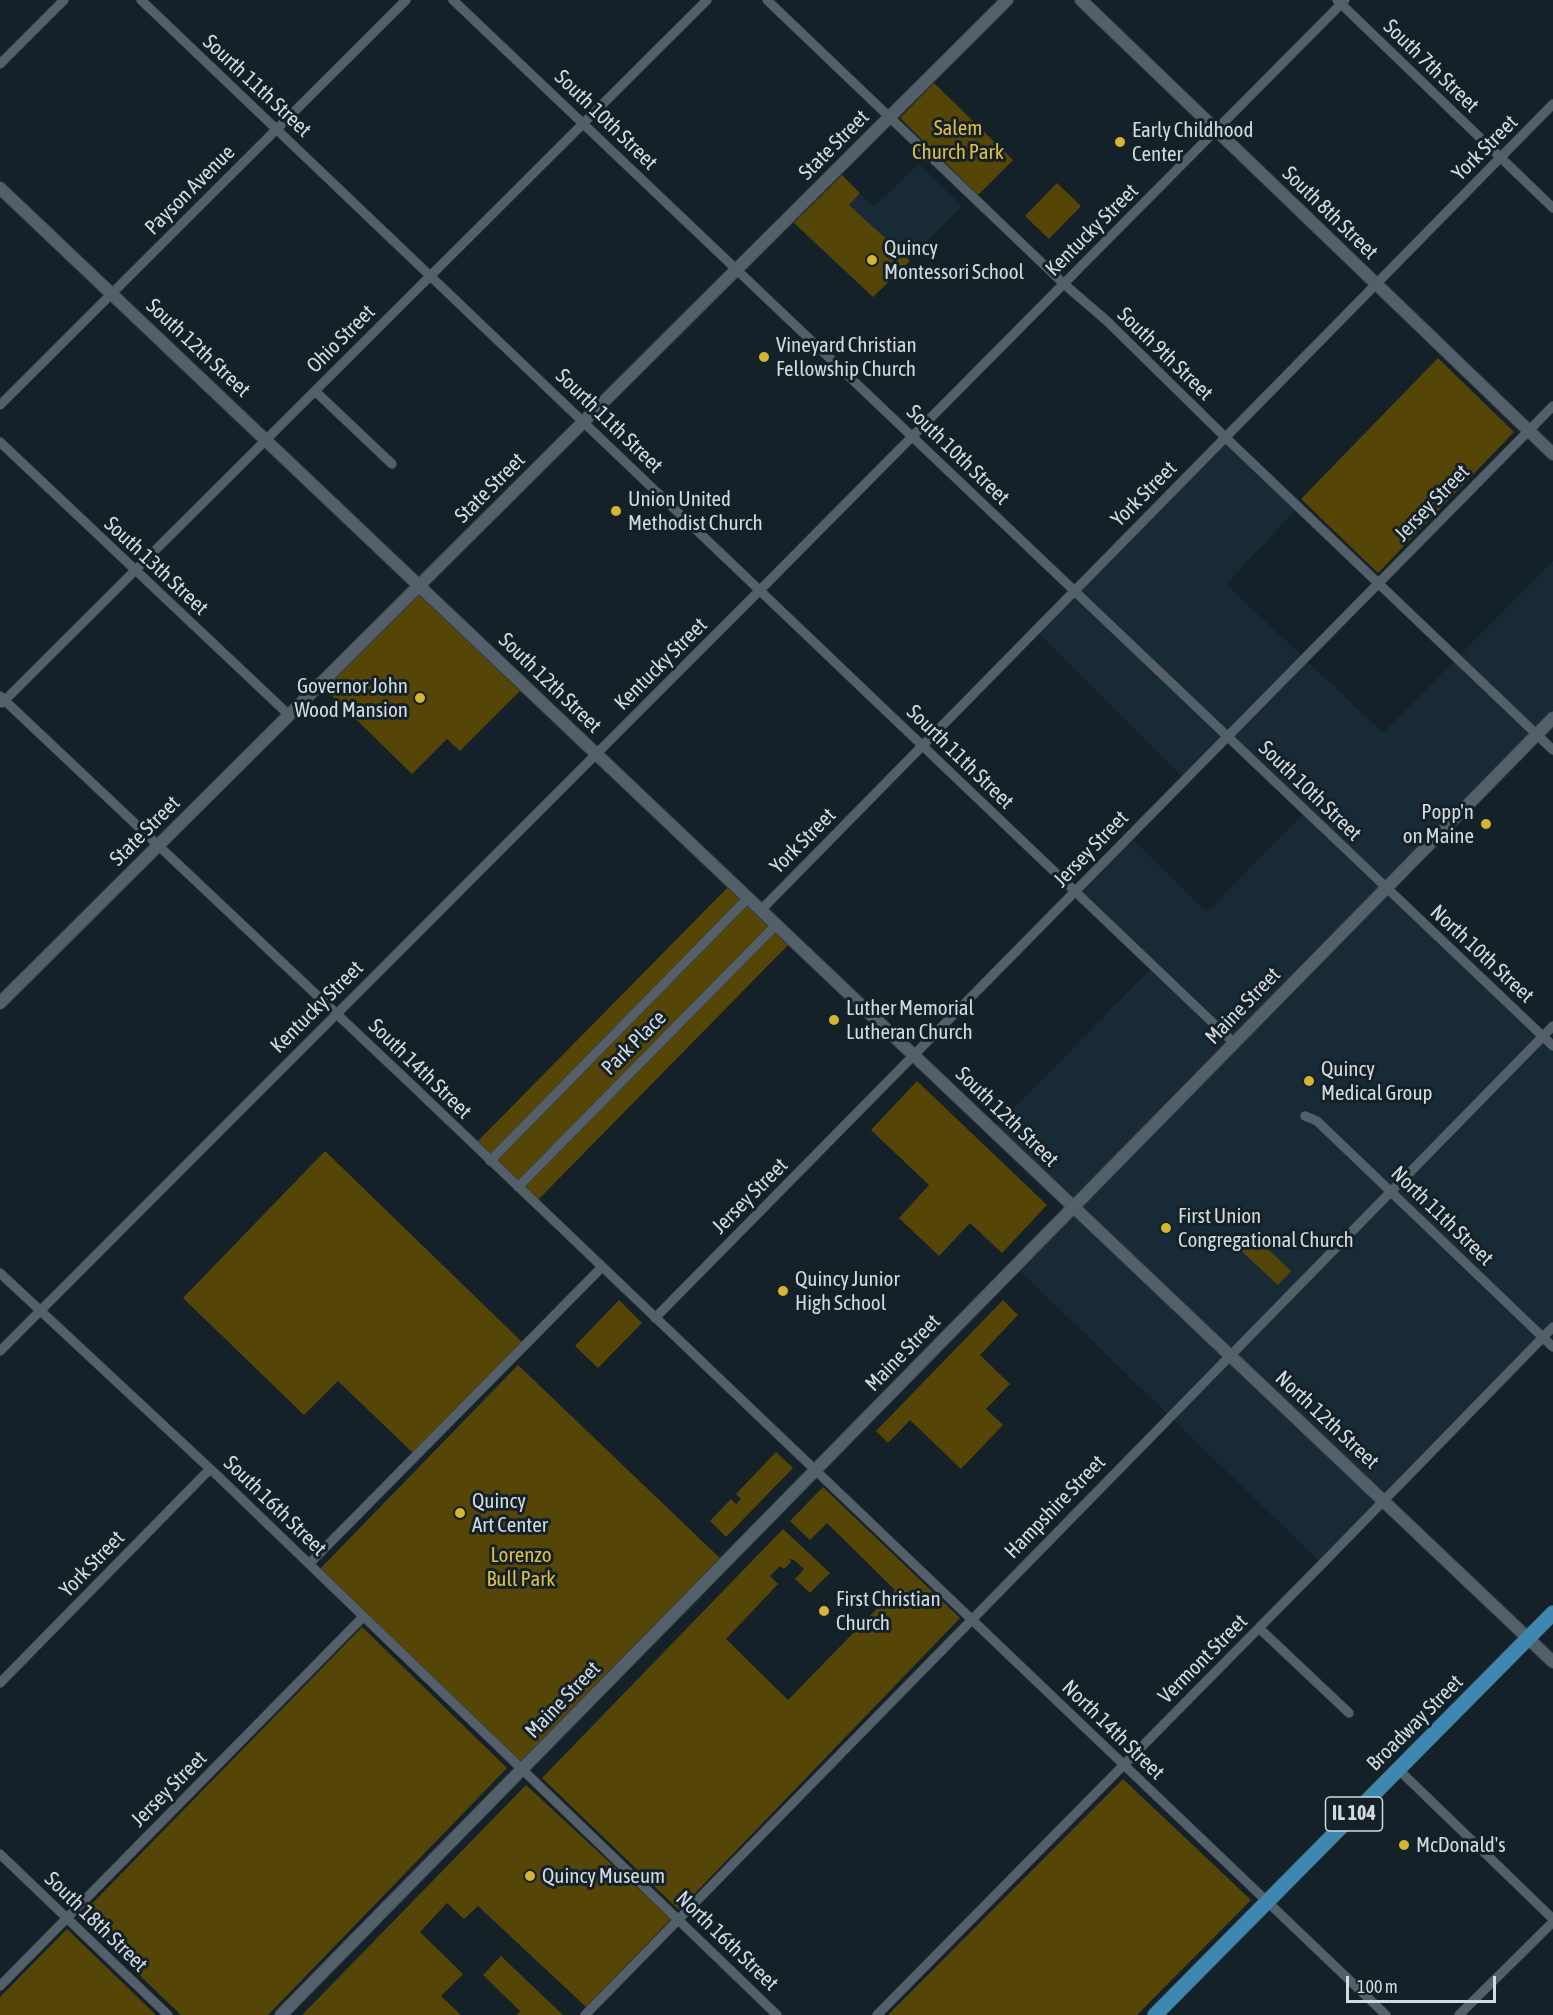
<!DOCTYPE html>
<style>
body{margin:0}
#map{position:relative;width:1553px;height:2015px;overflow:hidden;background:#152128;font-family:"Asap Condensed",sans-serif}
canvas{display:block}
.scale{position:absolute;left:1346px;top:1976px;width:150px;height:27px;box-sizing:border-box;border:3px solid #d3dbe0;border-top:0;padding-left:8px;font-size:18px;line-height:21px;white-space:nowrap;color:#d3dbe0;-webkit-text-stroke:4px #152128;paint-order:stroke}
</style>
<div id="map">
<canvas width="1553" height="2015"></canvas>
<div class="scale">100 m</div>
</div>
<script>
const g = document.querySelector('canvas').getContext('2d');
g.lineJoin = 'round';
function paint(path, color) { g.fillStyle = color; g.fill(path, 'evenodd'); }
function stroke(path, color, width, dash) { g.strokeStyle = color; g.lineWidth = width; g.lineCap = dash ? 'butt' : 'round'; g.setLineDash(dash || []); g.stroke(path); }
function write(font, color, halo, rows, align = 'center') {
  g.font = font + ' "Asap Condensed",sans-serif'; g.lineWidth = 6; g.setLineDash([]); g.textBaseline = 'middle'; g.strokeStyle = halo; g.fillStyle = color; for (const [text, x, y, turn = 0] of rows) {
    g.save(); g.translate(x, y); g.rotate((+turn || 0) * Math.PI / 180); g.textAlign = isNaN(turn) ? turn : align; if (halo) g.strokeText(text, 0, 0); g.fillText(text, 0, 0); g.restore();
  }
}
const built = new Path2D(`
 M919 164 962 206 873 297 794 223 842 175 873 207Z
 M1225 437 1299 507 1226 584 1383 733 1553 561V718L1386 888 1553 1046V1327L1322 1564 1015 1266 1073 1207 992 1130 1153 967 1075 892 1129 836 1207 912 1306 811 1227 737 1185 779 1035 630Z`);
const green = new Path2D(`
 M934 83 1013 160 978 195 900 118Z
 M842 175 860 193 849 205 910 261 873 297 794 223Z
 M1057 183 1081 206 1049 239 1025 216Z
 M1438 358 1514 432 1378 573 1301 499Z
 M418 589 521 690 460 751 447 739 412 774 323 687Z
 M732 883 793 940 534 1204 474 1145Z
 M917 1081 1047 1205 1002 1253 970 1223 939 1256 899 1218 929 1185 871 1130Z
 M325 1151 522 1342 413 1453 338 1381 304 1415 183 1298Z
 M1251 1233 1291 1271 1278 1285 1237 1247Z
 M619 1300 642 1323 598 1368 575 1346Z
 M1003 1300 1018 1315 980 1355 1010 1384 986 1409 1003 1425 961 1469 910 1420 888 1443 876 1431Z
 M518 1365 724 1562 523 1770 318 1571Z
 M776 1452 793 1468 726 1537 710 1521 731 1499 736 1504 741 1499 736 1494Z
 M823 1487 960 1618 679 1910 542 1778 783 1529 830 1573 810 1593 795 1579 804 1569 794 1560 789 1559 791 1562 784 1569 780 1566 770 1576 778 1584 726 1639 788 1700 895 1590 827 1523 810 1540 790 1521Z
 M362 1627 507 1768 268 2015H181L79 1917Z
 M1123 1779 1251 1900 1137 2015H888Z
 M526 1785 671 1919 586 2007 478 1906 464 1919 447 1903 420 1932 463 1974 441 1996 461 2015H302Z
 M67 1929 156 2015H0V1997Z
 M501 1956 563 2015H517L520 2011 483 1975Z`);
const minor = new Path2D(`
 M141 0 1234 1043
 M453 0 1553 1046
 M767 0 1064 284 1107 321 1225 437 1553 750
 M1337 0 1553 208
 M0 64 64 0
 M315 391 392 464
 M0 405 406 0
 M0 442 289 715
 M0 696 413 1086 1386 2015
 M2 703 707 0
 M761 910 1553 104
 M1305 1116 1317 1121 1553 1347
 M490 1161 748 898
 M518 1187 776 925
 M0 1273 221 1479 777 2015
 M655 1318 1553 406
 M0 1351 760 590 1345 0
 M309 1564 601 1268
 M1259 1628 1349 1713
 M0 1683 210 1469
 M1399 1770 1553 1919
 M0 1854 168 2015
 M0 1986 363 1617
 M585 2015 1553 1026
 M877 2015 1322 1564 1553 1327
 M1459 2015 1553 1922`);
const tertiary = new Path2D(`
 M1081 0 1553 454
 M0 188 1553 1662
 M0 1003 1007 0
 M281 2015 1553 718`);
const primary = new Path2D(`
 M1155 2015 1553 1613`);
const markers = [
 [1120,142,6,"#d6b534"],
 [872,260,6,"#d6b534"],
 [764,357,6,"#d6b534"],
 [616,511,6,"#d6b534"],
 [420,698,6,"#d6b534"],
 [1486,824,6,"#d6b534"],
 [834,1020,6,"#d6b534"],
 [1309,1081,6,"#d6b534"],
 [1166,1228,6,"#d6b534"],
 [783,1291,6,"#d6b534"],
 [460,1513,6,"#d6b534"],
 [824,1611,6,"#d6b534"],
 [1404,1845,6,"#d6b534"],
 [530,1876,6,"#d6b534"]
];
const shields = [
 [1354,1814,57]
];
const shieldNames = [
 ["IL 104",1354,1814]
];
const streetNames = [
 ["South 7th Street",1431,66,44],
 ["Sourth 11th Street",257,86,43],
 ["South 10th Street",606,120,44],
 ["State Street",834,145,-45],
 ["York Street",1485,148,-45],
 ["Payson Avenue",190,190,-45],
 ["South 8th Street",1330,213,44],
 ["Kentucky Street",1092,230,-45],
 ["Ohio Street",341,339,-45],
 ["South 12th Street",198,348,43],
 ["South 9th Street",1165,354,44],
 ["Sourth 11th Street",609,421,44],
 ["South 10th Street",958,455,44],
 ["State Street",490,488,-45],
 ["York Street",1144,494,-45],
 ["Jersey Street",1432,503,-46],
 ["South 13th Street",156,566,43],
 ["Kentucky Street",661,664,-45],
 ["South 12th Street",550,683,44],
 ["Sourth 11th Street",960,757,44],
 ["South 10th Street",1310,791,44],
 ["State Street",145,831,-45],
 ["York Street",803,841,-45],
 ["Jersey Street",1091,849,-46],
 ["North 10th Street",1482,954,43],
 ["Maine Street",1243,1006,-46],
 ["Kentucky Street",317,1007,-45],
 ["Park Place",634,1043,-45],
 ["South 14th Street",420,1069,44],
 ["South 12th Street",1007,1117,44],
 ["Jersey Street",750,1196,-45],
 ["North 11th Street",1442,1216,44],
 ["Maine Street",903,1353,-46],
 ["North 12th Street",1327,1420,43],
 ["South 16th Street",275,1506,44],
 ["Hampshire Street",1055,1507,-46],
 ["York Street",92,1564,-46],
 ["Vermont Street",1203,1659,-45],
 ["Maine Street",563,1700,-46],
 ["Broadway Street",1415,1723,-45],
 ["North 14th Street",1113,1730,44],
 ["Jersey Street",169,1789,-45],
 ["South 18th Street",96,1922,44],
 ["North 16th Street",727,1941,44]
];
const parkNames = [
 ["Salem",958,128],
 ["Church Park",958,152],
 ["Lorenzo",521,1555],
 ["Bull Park",521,1579]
];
const poiNames = [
 ["Early Childhood",1132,130],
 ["Center",1132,154],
 ["Quincy",884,248],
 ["Montessori School",884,272],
 ["Vineyard Christian",776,345],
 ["Fellowship Church",776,369],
 ["Union United",628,499],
 ["Methodist Church",628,523],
 ["Governor John",408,686,"right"],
 ["Wood Mansion",408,710,"right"],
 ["Popp'n",1474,812,"right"],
 ["on Maine",1474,836,"right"],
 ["Luther Memorial",846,1008],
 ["Lutheran Church",846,1032],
 ["Quincy",1321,1069],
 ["Medical Group",1321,1093],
 ["First Union",1178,1216],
 ["Congregational Church",1178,1240],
 ["Quincy Junior",795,1279],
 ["High School",795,1303],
 ["Quincy",472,1501],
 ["Art Center",472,1525],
 ["First Christian",836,1599],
 ["Church",836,1623],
 ["McDonald's",1416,1845],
 ["Quincy Museum",542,1876]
];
paint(built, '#182a35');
paint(green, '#554608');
stroke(minor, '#343c43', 10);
stroke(tertiary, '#343c43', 14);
stroke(primary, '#343c43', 16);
stroke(minor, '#536069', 9);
stroke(tertiary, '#536069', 12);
stroke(primary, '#3e87b0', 15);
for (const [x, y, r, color] of markers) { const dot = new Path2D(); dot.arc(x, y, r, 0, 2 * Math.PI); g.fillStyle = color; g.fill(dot); stroke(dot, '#152128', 2); }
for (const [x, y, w] of shields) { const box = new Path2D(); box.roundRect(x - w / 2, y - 17, w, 34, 4.5); g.fillStyle = '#152128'; g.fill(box); stroke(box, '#d3dbe0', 1.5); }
write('bold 20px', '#d3dbe0', null, shieldNames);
write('21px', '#d3dbe0', '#152128', streetNames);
write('21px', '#dfbf46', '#152128', parkNames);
write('21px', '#d3dbe0', '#152128', poiNames, 'left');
</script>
